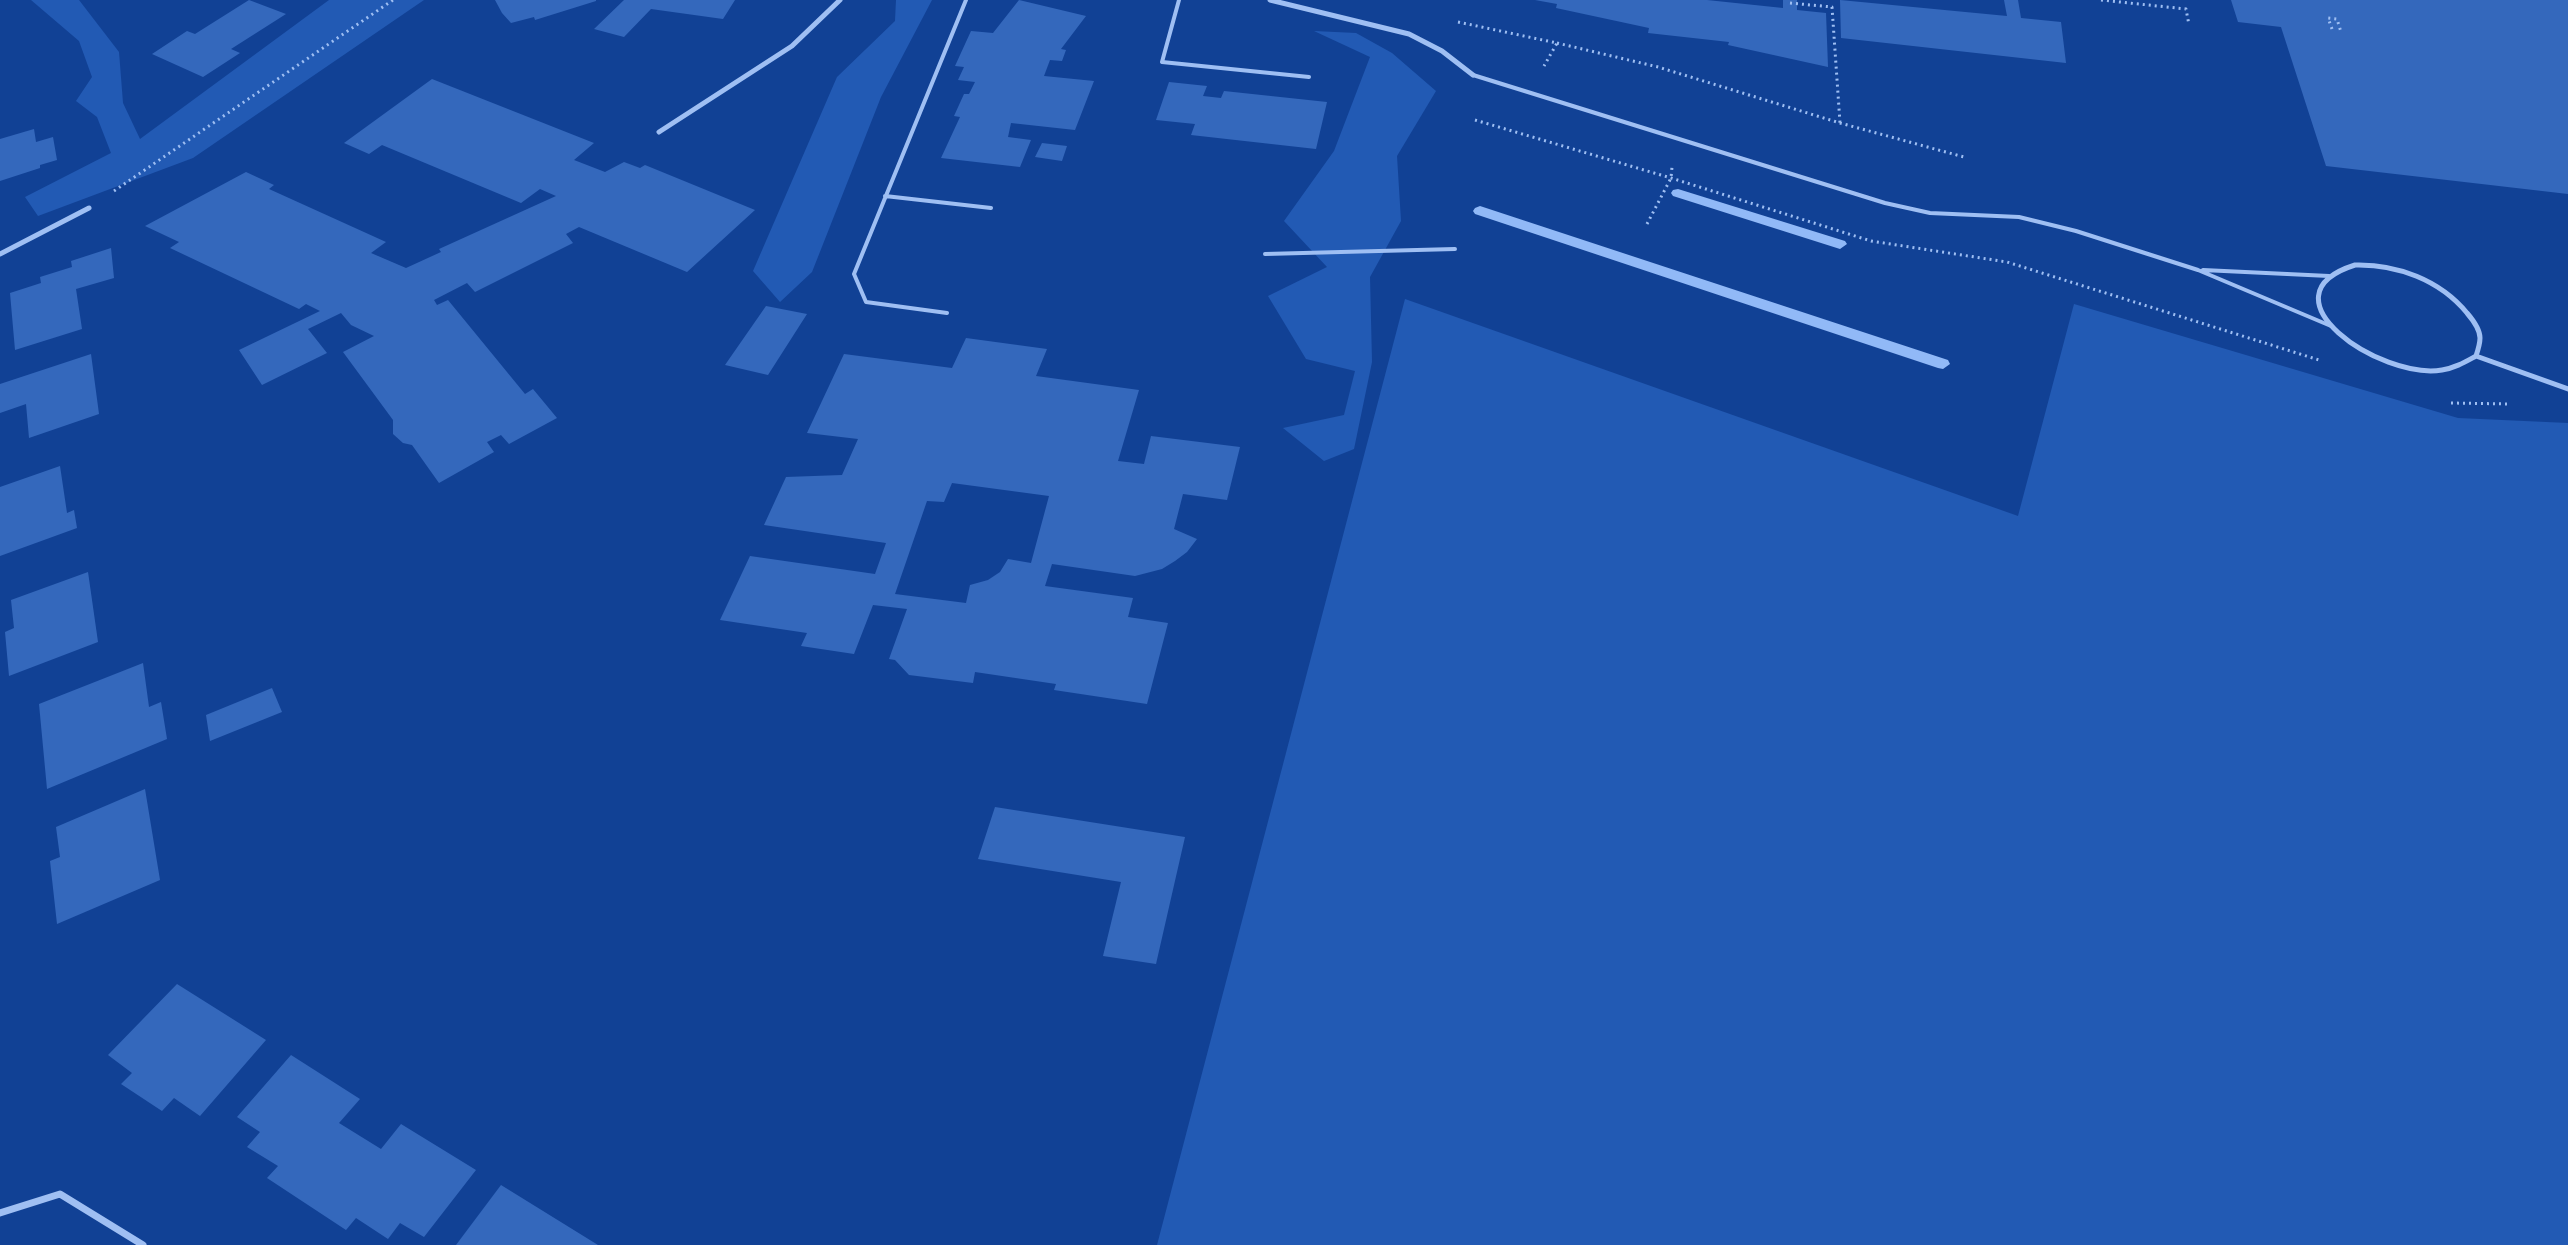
<!DOCTYPE html>
<style>
body{margin:0}
canvas{display:block;background:#114195}
</style>
<canvas width="2568" height="1245"></canvas>
<script>
const g = document.querySelector('canvas').getContext('2d');
g.lineJoin = 'round';
function paint(path, color) { g.fillStyle = color; g.fill(path, 'evenodd'); }
function stroke(path, color, width, dash) { g.strokeStyle = color; g.lineWidth = width; g.lineCap = dash ? 'butt' : 'round'; g.setLineDash(dash || []); g.stroke(path); }
const green = new Path2D(`
 M31 0H79L119 52 123 103 140 139 329 0H424L193 158 38 216 25 197 111 153 97 117 76 101 92 77 79 41Z
 M896 0H932L881 97 812 272 780 302 753 271 837 77 895 21Z
 M1314 31 1356 33 1392 53 1436 91 1397 156 1401 221 1370 277 1372 362 1354 449 1324 461 1283 428 1344 415 1355 371 1306 359 1268 296 1327 267 1284 221 1334 151 1370 57Z
 M1405 299 2018 516 2074 304 2458 418 2568 423V1245H1157Z`);
const stream = new Path2D(`
 M1678 189 1845 241 1847 244 1840 249 1673 196 1671 193 1673 190Z
 M1480 206 1948 360 1950 364 1943 369 1938 368 1475 214 1473 211 1475 208Z`);
const building = new Path2D(`
 M249 0 286 14 231 49 240 53 203 77 152 54 187 31 195 34Z
 M495 0H596V1L535 20 534 17 511 23 502 13Z
 M624 0H735L723 19 651 9 624 37 594 29Z
 M1019 0 1086 16 1061 49 1066 50 1062 61 1050 60 1044 76 1094 81 1075 130 1011 123 1008 137 1031 140 1020 167 941 158 960 117 954 116 964 94H969L975 82 958 80 964 67 955 66 971 31 993 33Z
 M1535 0H1707L1783 8V0H1797V10L1826 13 1828 67 1728 45 1729 42 1648 33 1649 28 1556 8 1557 4Z
 M1840 0 2007 16 2004 0H2018L2021 18 2061 22 2066 63 1841 38Z
 M2231 0H2568V194L2326 166 2281 27 2238 22Z
 M432 79 594 143 574 160 605 172 624 162 640 168 645 165 755 210 687 272 579 227 566 234 573 243 475 292 467 283 434 300 437 305 448 300 525 394 533 389 557 418 509 444 501 435 487 442 494 452 439 483 412 445 403 443 393 434V420L343 352 374 336 351 325 341 313 308 329 327 353 262 385 239 350 320 311 306 304 299 309 170 248 179 242 145 226 246 172 274 185 269 189 386 242 371 253 406 268 441 252 439 249 556 196 540 189 521 203 382 145 369 154 344 143Z
 M1169 82 1207 86 1203 96 1221 98 1224 91 1327 102 1316 149 1191 135 1195 124 1156 120Z
 M34 129 36 142 53 137 57 160 40 165V168L0 181V139Z
 M1042 143 1067 146 1062 161 1035 157Z
 M111 248 114 278 76 289 82 329 15 350 10 293 41 283 40 277 72 267 71 261Z
 M766 306 807 314 768 375 725 365Z
 M966 338 1047 349 1036 376 1139 390 1118 461 1144 464 1151 436 1240 447 1227 500 1183 494 1174 529 1197 539 1187 552 1175 561 1162 569 1135 576 1052 564 1045 586 1133 598 1128 617 1168 623 1147 704 1054 690 1056 684 975 672 973 683 909 675 895 660 889 659 907 609 873 605 854 654 801 646 807 633 720 620 750 556 875 574 886 543 764 525 786 477 842 475 858 439 807 433 844 354 952 368ZM952 483 1049 496 1031 563 1008 559 1000 572 988 580 970 585 966 603 895 594 927 501 944 502Z
 M91 354 99 414 29 438 26 404 0 413V384Z
 M60 466 67 513 74 510 77 528 0 556V487Z
 M88 572 98 642 9 676 5 632 14 628 11 600Z
 M143 663 149 707 161 702 167 739 47 789 39 704Z
 M272 688 282 712 210 741 206 715Z
 M145 789 160 880 57 924 50 861 60 857 56 827Z
 M995 807 1185 837 1156 964 1103 956 1121 882 978 859Z
 M177 984 266 1040 200 1116 174 1098 162 1111 121 1084 132 1073 108 1055Z
 M291 1055 360 1099 339 1123 381 1149 401 1124 476 1170 424 1237 400 1223 388 1239 356 1218 346 1230 267 1178 278 1166 247 1147 260 1132 237 1117Z
 M501 1185 598 1245H456Z`);
const path = new Path2D(`
 M2101 0 2186 9 2189 25
 M1790 3 1832 7 1840 123
 M1458 22 1557 43 1544 66
 M2332 29 2328 18 2337 19 2341 32
 M1557 43 1658 67 1840 123 1964 157
 M1475 120 1671 178 1871 241 2007 262 2319 360
 M114 191 393 0
 M1647 224 1671 178 1672 167
 M2451 403 2509 404`);
const lane = new Path2D(`
 M1179 0 1162 62 1309 77
 M1473 75 1885 203 1930 213 2019 217 2076 231 2198 270 2331 326
 M885 196 991 208
 M1265 254 1455 249
 M2203 270 2329 276
 M947 313 866 302 854 274 966 0`);
const streetFar1 = new Path2D(`
 M1270 0 1409 34 1442 51 1473 75
 M659 132 792 46 840 0
 M0 254 89 208
 M2355 265C2397 264 2440 280 2467 313 2473 320 2480 329 2480 338 2480 344 2478 350 2476 356 2465 362 2455 368 2442 370 2380 380 2257 296 2355 265Z
 M2476 356 2568 389`);
const street = new Path2D(`
 M0 1213 60 1194 143 1245`);
paint(green, '#225ab4');
paint(stream, '#91b9f7');
paint(building, '#3468bc');
stroke(path, '#9fbff3', 3, [2, 4]);
stroke(lane, '#9fbff3', 4);
stroke(streetFar1, '#9fbff3', 5);
stroke(street, '#9fbff3', 7);
</script>
